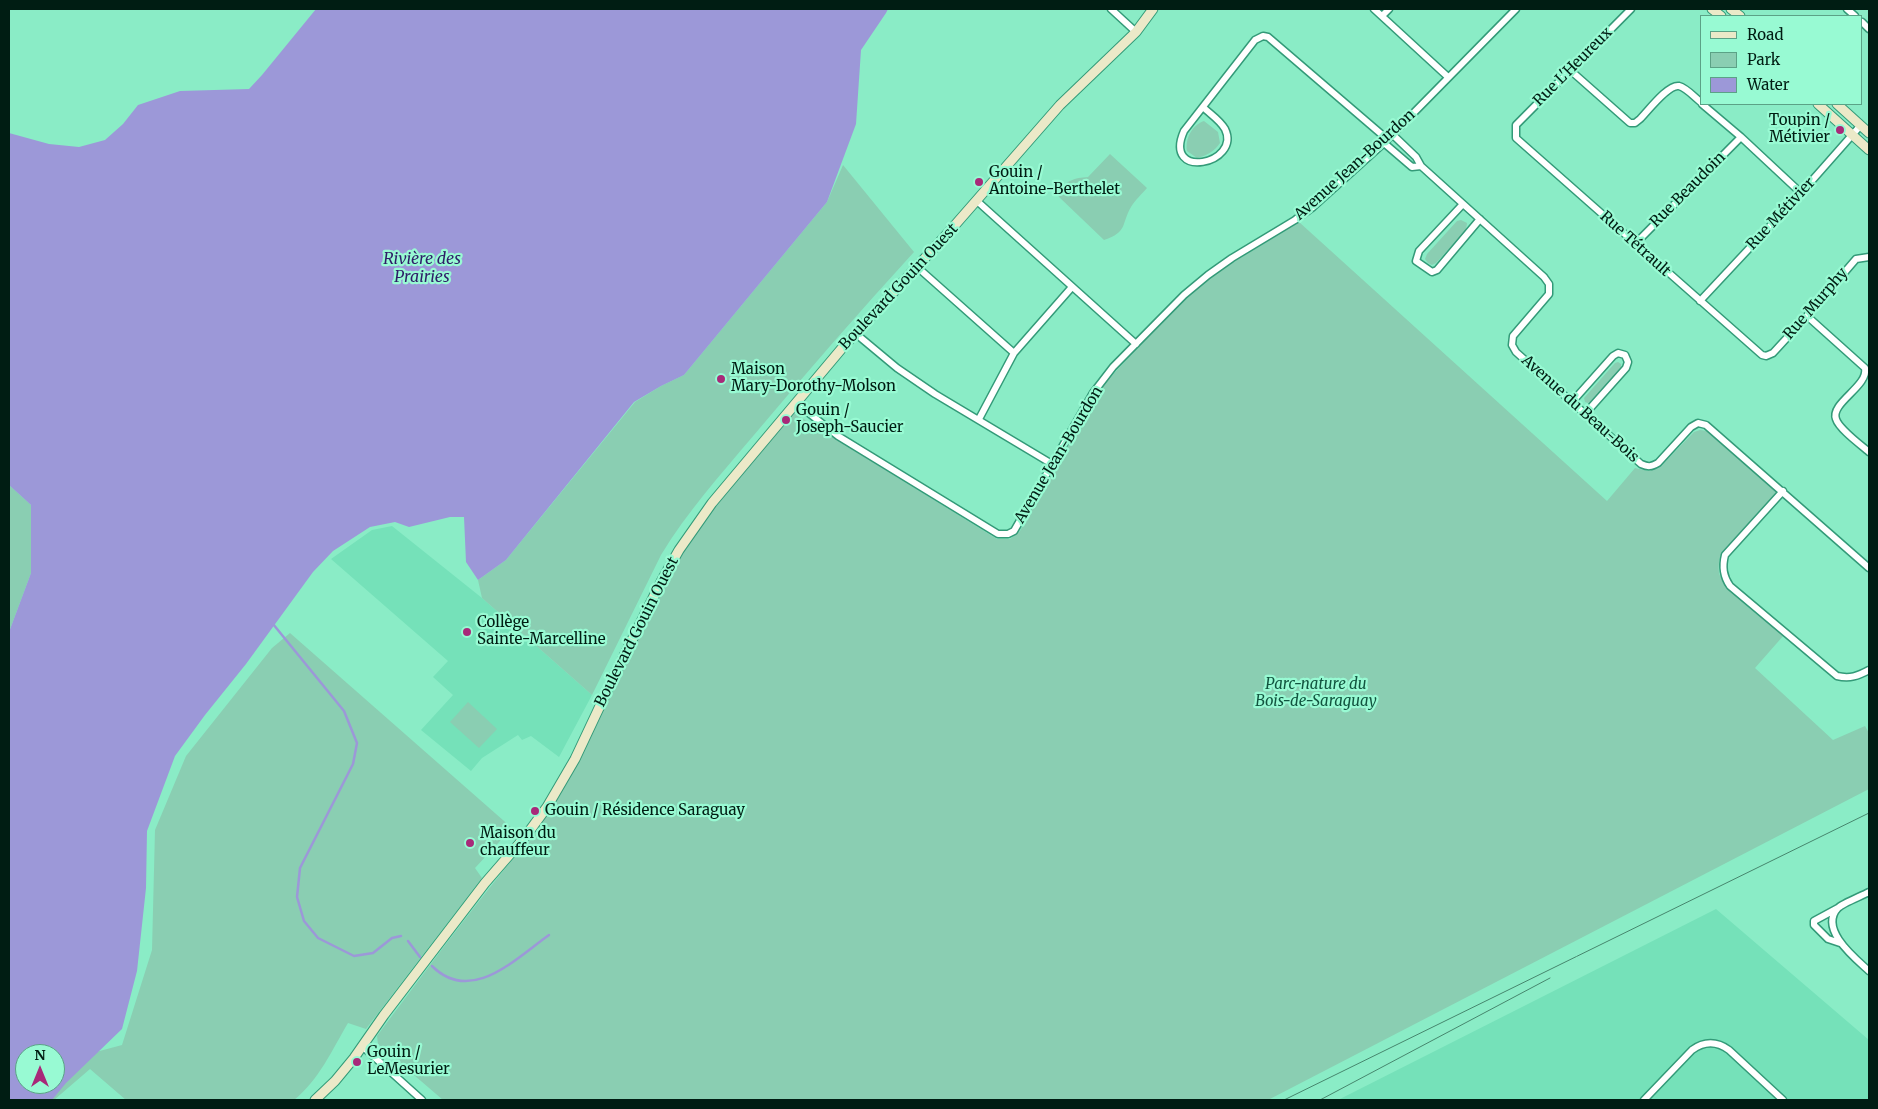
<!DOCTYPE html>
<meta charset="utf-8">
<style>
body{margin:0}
#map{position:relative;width:1878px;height:1109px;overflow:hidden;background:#8aecc6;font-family:Merriweather,serif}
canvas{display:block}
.frame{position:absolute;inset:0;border:10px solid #001d13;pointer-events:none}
.legend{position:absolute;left:1700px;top:15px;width:162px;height:90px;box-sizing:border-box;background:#98fad3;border:1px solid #5ba286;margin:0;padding:6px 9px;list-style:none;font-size:15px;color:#001d13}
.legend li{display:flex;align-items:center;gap:10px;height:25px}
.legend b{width:25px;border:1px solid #5ba286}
.north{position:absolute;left:15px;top:1044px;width:50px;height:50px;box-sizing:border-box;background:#98fad3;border:1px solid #5ba286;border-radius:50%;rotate:0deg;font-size:14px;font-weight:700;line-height:20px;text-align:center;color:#001d13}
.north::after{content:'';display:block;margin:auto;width:18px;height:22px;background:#a82979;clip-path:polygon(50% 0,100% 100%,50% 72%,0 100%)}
</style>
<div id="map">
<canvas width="1878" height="1109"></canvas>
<div class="frame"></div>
<ul class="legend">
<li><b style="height:6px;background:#ebe9c8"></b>Road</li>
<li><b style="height:14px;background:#8aceb2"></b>Park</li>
<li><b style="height:14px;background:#9c98d8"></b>Water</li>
</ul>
<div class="north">N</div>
</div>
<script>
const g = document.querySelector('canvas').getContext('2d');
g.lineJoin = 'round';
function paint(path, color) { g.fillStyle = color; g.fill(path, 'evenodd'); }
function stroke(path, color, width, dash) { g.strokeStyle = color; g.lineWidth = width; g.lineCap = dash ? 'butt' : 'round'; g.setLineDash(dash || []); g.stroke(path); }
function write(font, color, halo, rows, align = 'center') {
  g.font = font + ' Merriweather,serif'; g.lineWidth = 4.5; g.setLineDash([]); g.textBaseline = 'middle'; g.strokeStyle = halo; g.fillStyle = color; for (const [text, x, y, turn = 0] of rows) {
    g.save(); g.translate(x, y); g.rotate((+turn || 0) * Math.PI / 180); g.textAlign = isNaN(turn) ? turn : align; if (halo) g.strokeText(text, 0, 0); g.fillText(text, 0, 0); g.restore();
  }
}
const built = new Path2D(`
 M392 526 482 598 592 695 559 757 531 736 522 740 518 735 482 758 471 771 421 730 453 695 433 677 448 661 331 559 372 530Z
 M1716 909 1869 1040V1100H1338Z`);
const green = new Path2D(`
 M1204 121 1218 132 1220 143C1215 151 1206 156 1197 158L1187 151C1185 139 1192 125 1204 121Z
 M1110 154 1147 188C1142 194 1135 200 1131 207 1121 224 1128 232 1104 240L1058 196V192C1067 180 1074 178 1088 177Z
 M843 165 914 252C859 312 806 373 754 435 721 474 687 512 661 555L592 695 482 598 478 580 506 560 635 402 661 386 684 375 827 202Z
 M1461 220 1467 223 1466 230 1436 263 1432 265 1428 263 1425 259 1427 254 1457 221Z
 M1299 222 1607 501 1635 468 1648 471 1659 468 1694 432 1700 430 1707 431 1778 492 1721 554C1719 560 1718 566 1719 573 1723 591 1768 622 1784 635L1755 668 1833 740 1865 726 1869 733V789L1268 1100H443L378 1044 377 1036C424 973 471 909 522 848L524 849C589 759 625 652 681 555 692 536 707 518 721 500 744 471 769 441 794 413L997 539H1010L1020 531 1091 404 1106 382 1169 314 1191 294 1219 271Z
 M1618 362 1621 364V368L1591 402 1588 403 1585 402 1584 398 1615 363Z
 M9 485 31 505V573L9 632Z
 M290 633 512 828 475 868 482 878 366 1029 348 1023C332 1050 319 1080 294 1100H126L90 1069 54 1100H9V1084H55V1063L122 1045 152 950 155 830 186 756 272 648Z
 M468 702 497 729 479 748 450 722Z`);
const water = new Path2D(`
 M316 9H888L886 13 861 50 856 124 827 202 684 375 661 386 634 402 506 560 478 580 466 562 464 517H450L409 527 395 522 370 527 333 551 313 572 246 664 205 715 175 756 147 831 146 888 137 971 122 1029 66 1083 52 1100H9V632L31 573V505L9 485V133L49 144 79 147 105 140 123 124 138 105 180 91 249 89 262 75ZM25 1054H55V1084H25Z`);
const stream = new Path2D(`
 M273 624 344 711 357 743 353 764 300 868 297 897 304 921 318 938 354 956 373 953 392 938 401 936
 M408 941 420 957
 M432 966C471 1005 515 959 549 935`);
const street = new Path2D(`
 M1111 9 1136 32
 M1374 9 1448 77
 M1631 9 1516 125V138L1762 355 1766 356 1773 353 1807 316 1856 259 1869 257
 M1847 9 1855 16
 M1382 16 1389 9
 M1862 22 1869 29
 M1570 70 1630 123H1635L1640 119C1648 111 1668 84 1679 86 1687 88 1695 98 1702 103
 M1702 104 1741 137 1801 193
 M1203 107C1210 114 1220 120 1225 129 1242 164 1162 181 1184 131L1255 40 1263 36 1268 37 1387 139
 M1392 134 1416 157 1421 166 1544 277 1549 284V294L1513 336 1512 345 1516 352 1641 464C1648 467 1651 467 1658 463L1691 427 1698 423 1706 425 1869 568
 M1384 143 1412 167 1421 166
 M977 201 1136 344
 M1463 204 1419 251 1416 261 1432 272 1437 270 1480 219
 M1635 244 1741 137
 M916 266 1014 353
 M1700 301 1801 193 1861 125
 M1807 316 1865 368C1869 386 1830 403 1836 419 1839 429 1861 445 1869 452
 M855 333 897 368 935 394 1052 464
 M1572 402 1613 356 1618 353 1625 355 1628 362 1626 368 1585 414
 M796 403 838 436 998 534H1008L1014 531 1093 393 1113 367 1184 295 1208 275 1232 258 1295 220 1313 207 1384 143 1516 9
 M979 419 1014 353 1072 287
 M1783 491 1725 555C1722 567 1723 576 1730 586L1837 676C1850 679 1858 676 1869 670
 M1869 892C1862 896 1843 903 1838 908 1818 929 1856 959 1869 971
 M1838 908 1814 921V925L1828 939 1840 943
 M362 1046 422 1100
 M1644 1100 1692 1050C1704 1041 1717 1041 1729 1050L1783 1100`);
const secondary = new Path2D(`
 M1712 9 1721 16
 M1731 9 1740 16
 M1818 104 1869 150
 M1837 104 1869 133
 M315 1100 335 1081 354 1058 384 1015 485 883 525 837 547 807 575 759 615 674 662 580 679 550 712 503 843 347 948 233 1060 105 1136 32 1153 9`);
const tram = new Path2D(`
 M1284 1100 1869 813
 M1320 1100 1550 978`);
const markers = [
 [1840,130,5,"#a82979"],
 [979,182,5,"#a82979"],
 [721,379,5,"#a82979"],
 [786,420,5,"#a82979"],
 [467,632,5,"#a82979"],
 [535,811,5,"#a82979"],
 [470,843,5,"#a82979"],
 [357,1062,5,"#a82979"]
];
const streetNames = [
 ["Rue L'Heureux",1573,67,-45],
 ["Avenue Jean-Bourdon",1355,165,-42],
 ["Rue Beaudoin",1688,190,-45],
 ["Rue Métivier",1781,214,-47],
 ["Rue Tétrault",1635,244,42],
 ["Boulevard Gouin Ouest",899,287,-47],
 ["Rue Murphy",1816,304,-49],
 ["Avenue du Beau-Bois",1580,409,42],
 ["Avenue Jean-Bourdon",1059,455,-59],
 ["Boulevard Gouin Ouest",637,632,-63]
];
const poiNames = [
 ["Toupin /",1830,121,"right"],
 ["Métivier",1830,138,"right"],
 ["Gouin /",989,173],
 ["Antoine-Berthelet",989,190],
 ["Maison",731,370],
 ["Mary-Dorothy-Molson",731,387],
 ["Gouin /",796,411],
 ["Joseph-Saucier",796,428],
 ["Collège",477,623],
 ["Sainte-Marcelline",477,640],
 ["Gouin / Résidence Saraguay",545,811],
 ["Maison du",480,834],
 ["chauffeur",480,851],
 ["Gouin /",367,1053],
 ["LeMesurier",367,1070]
];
const parkNames = [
 ["Parc-nature du",1316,685],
 ["Bois-de-Saraguay",1316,702]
];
const waterNames = [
 ["Rivière des",422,259],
 ["Prairies",422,277]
];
paint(built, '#75e1b9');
paint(green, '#8aceb2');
paint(water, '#9c98d8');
stroke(stream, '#9c98d8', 2.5);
stroke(street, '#339a78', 9);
stroke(secondary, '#339a78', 11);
stroke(street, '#fff', 6);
stroke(secondary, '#ebe9c8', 9);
stroke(tram, '#46866d', 1);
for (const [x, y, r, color] of markers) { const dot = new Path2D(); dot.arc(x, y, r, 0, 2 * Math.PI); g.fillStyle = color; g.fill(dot); stroke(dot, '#98fad3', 2); }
write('15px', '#001d13', '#98fad3', streetNames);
write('15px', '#001d13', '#98fad3', poiNames, 'left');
write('italic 15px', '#12543f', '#98fad3', parkNames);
write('italic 16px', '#2e1d67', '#98fad3', waterNames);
</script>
